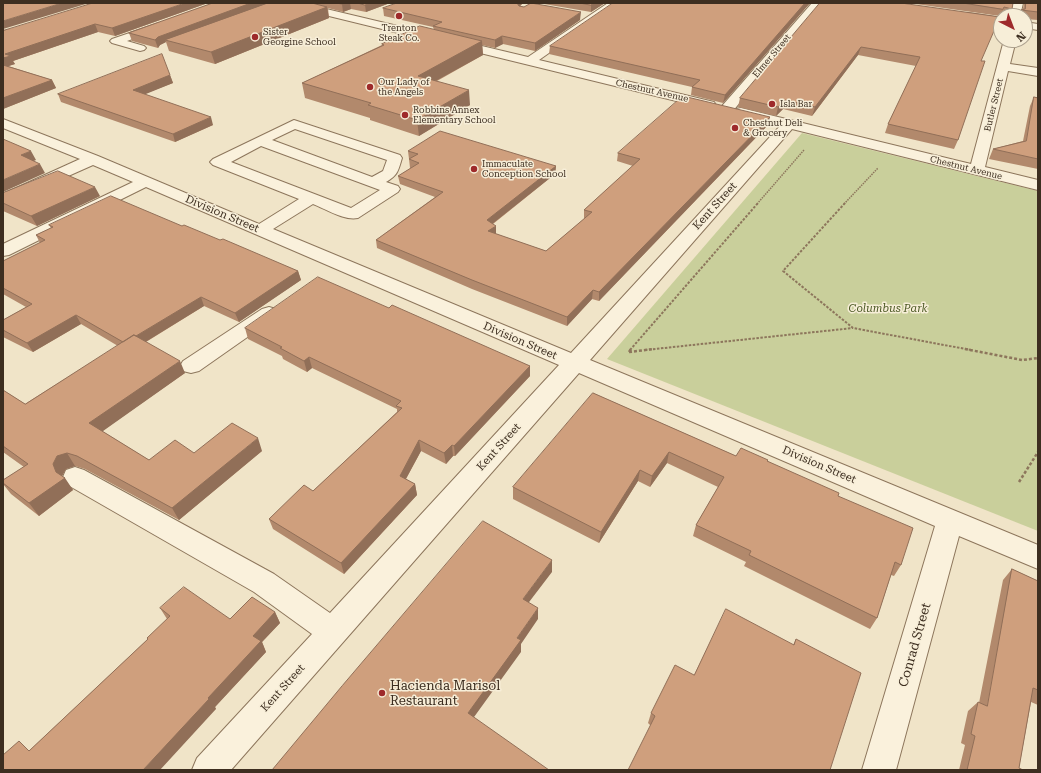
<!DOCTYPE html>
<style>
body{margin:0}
#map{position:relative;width:1041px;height:773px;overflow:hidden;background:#f0e4c8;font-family:"Roboto Serif",serif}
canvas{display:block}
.frame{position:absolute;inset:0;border:4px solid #3d2e20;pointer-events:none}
.north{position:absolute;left:993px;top:8px;width:40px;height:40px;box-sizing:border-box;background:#f7eed8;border:1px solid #ada18e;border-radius:50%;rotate:138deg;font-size:11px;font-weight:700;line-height:16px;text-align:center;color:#3d2e20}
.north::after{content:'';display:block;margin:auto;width:14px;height:18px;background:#9e2a2b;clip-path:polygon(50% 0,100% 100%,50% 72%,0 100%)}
</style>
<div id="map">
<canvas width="1041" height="773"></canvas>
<div class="frame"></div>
<div class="north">N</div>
</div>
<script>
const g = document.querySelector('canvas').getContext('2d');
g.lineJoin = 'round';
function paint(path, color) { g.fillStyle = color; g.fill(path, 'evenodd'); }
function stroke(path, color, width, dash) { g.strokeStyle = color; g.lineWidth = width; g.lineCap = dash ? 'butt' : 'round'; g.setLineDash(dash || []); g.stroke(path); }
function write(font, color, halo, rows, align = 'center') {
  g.font = font + ' "Roboto Serif",serif'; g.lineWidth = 3; g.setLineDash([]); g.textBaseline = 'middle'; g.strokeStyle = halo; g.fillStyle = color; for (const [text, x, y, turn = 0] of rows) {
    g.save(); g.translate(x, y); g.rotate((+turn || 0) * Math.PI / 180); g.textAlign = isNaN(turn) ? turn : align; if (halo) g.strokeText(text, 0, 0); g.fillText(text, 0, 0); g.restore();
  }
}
const green = new Path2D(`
 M802 133 1038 191V531L607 359Z`);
const pathFar2 = new Path2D(`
 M757 204 804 150
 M844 204 878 168`);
const pathFar1 = new Path2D(`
 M845 203 783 271 853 328 971 350
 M630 350 758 203
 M645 350 853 328`);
const path = new Path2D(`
 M965 349 1022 360 1038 358
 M629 352 631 349
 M629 352 654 349
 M1019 482 1038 452`);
const minor = new Path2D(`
 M283 3H301L528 57 608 3H620L539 60 714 102 716 105 714 108 709 109 284 5Z
 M812 3H822L732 112H722L720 109 722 106Z
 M1013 3H1023L1020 16H1010Z
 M968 13 1001 18V24L964 18 963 16 964 14Z
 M1025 22 1038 24V30L1025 28Z
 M159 23 164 26 163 28 127 41 144 46 146 48 144 50 140 51 112 43 110 41 112 39Z
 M1004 40H1016L1010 64 1038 68V76L1008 71 985 167 1038 180V190L792 129 590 360 1038 545V569L959 536 896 770H862L935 526 579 373 231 770H192L197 758 312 634 254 592 66 484 63 477 66 470 75 467 84 470 274 574 330 613 559 365 146 187 9 255 3 256V244L133 182 93 165 3 205V194L80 159 3 128V119L98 156 259 224 299 199 213 165 210 162 213 159 294 120 400 155 402 158C398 171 398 175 386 182L398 186 400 189 398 192 358 218C344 221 326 209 313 204L273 229 571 353 780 126 736 115 734 112 736 109 741 108 971 164ZM295 129 387 160 383 171 372 177 272 140ZM261 146 380 190 351 208 231 162Z
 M269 307 276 309 279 313 276 317 199 371 191 373 183 371 180 366 183 361 262 309Z`);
const wall = new Path2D(`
 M208 3 115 36 98 32 13 61 15 64 8 66 52 80 56 88 3 109V30Z
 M213 3H390L366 12 351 9 343 12 328 8 329 18 215 64 169 51 166 42 160 45 158 48 132 41 129 33Z
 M538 3H605L591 12Z
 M810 3 723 103 691 95 692 87 549 54 550 46Z
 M820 3 981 61 958 140 954 149 885 133 888 124 916 66 858 55 812 116 783 109 776 116 738 107 740 98Z
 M909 3H1013L1012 9 1009 16 1001 15 1000 16Z
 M1024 3H1038V20L1025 19V16H1019L1021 10 1023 9Z
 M522 4 520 6 580 20 535 51 503 44 495 48 482 45 483 55 437 81 470 105 419 136 370 120V118L305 98 302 83 382 45V44L434 30 433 27 384 16 383 8Z
 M170 75 173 83 144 94 213 125 175 142 61 102 58 94Z
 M1038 90V169L989 159 993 149 1023 141 1030 106 1034 97H1038Z
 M768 125 599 301 592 299 567 326 472 289 377 248 376 240 435 197 400 184 398 176 411 168H410L409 159 408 151 556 166 555 174 493 224 496 234 546 251 584 219V210L633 166 617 161 618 153Z
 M3 193 100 196 37 226 3 211Z
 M49 225 182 226 298 271 301 280 239 322 204 306 146 342 185 373 102 431 149 460 194 453 262 451 179 520 85 469 75 466 66 469 62 476 73 490 39 516 11 494 3 484V480L24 467 3 452V390L25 404 118 346 81 324 33 352 3 337V320L26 307 3 294V261L40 243 36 235 51 228Z
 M389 308 530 366V376L455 456H453L446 464 421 451 406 479 415 484 417 495 344 574 273 529 269 519 313 491 397 412V409L312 368 307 372 283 359 282 356 248 339 245 328Z
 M593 393 736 456 767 461 838 496 901 565 894 576 891 575 877 618 870 629 744 566 746 562 693 536 696 525 718 487 667 463 650 487 638 481 599 543 513 499V487Z
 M1012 569 1038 581V705L1031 702 1019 768 1023 770H959L965 745 961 743 968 711 978 702 979 703 1003 580Z
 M160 608 230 619 275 612 280 623 262 642 266 652 215 707 216 709 30 750 148 639 167 619Z
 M796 639 830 770 650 725 648 723 651 713 694 675 793 645Z`);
const shadedWall = new Path2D(`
 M62 3H89L3 29V21Z
 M185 3H208L115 36 112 28Z
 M251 3H273L165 40 166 42 160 45 158 48 155 40 158 37Z
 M346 3H350L351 9 343 12 342 4Z
 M370 3H390L366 12 365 5Z
 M517 3H525L522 4 517 9Z
 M594 3H605L591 12V5Z
 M805 3H810L723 103 725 95Z
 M327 7 329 18 215 64 211 52Z
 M581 12 580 20 535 51V43Z
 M95 24 98 32 13 61 15 64 3 68V58L5 54Z
 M502 36 503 44 495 48V40Z
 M482 41 483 55 419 90 418 76Z
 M861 47 858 55 812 116 815 107Z
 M170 75 173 83 136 98 133 90Z
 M52 80 56 88 3 109V98Z
 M469 90 470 105 419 136 417 120Z
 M785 100 783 109 776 116 778 107Z
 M211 117 213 125 175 142 173 134Z
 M770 117 768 125 599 301V292Z
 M31 151 36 160 25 165 21 155Z
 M40 164 45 173 3 192V180Z
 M556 166 555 174 487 228V220Z
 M95 187 100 196 37 226 31 216Z
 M496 226V234L488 231Z
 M298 271 301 280 239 322 235 313Z
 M593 290 592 299 567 326V317Z
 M201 297 204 306 129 352 125 343Z
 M76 315 81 324 33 352 27 343Z
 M309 357 312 368 307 372 304 361Z
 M180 361 185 373 96 436 89 423Z
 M530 366V376L455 456 454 446Z
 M258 438 262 451 179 520 172 508Z
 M419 440 421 451 402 486 400 476Z
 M452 445 453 456 446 464 444 453Z
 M669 452 667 463 650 487 652 476Z
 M67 453 75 466 66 469 62 476 65 478 73 490 39 516 29 503 56 472 53 464 57 456Z
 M640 470 638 481 599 543 601 532Z
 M415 484 417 495 344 574 341 563Z
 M552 560V572L523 610V599Z
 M538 608V619L521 644V652L469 724 468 713 517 638Z
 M275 612 280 623 262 642 266 652 215 707 216 709 160 770H143L208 698 253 636Z`);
const building = new Path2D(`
 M3 3H62L3 21Z
 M93 3H185L112 28 95 24 5 54 11 56 3 58V31Z
 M213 3H251L158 37 155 40 129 33Z
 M268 3H312L327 7 211 52 165 40Z
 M337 3H346L342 4Z
 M358 3H370L365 5Z
 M397 3H517L519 6 524 7 531 3 581 12 535 43 502 36 495 40 433 26 442 22 383 8Z
 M580 3H594L591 5Z
 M613 3H805L725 95 692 87 700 80 550 46Z
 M820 3H901L1000 17 981 61H985L958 140 888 124 920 57 861 47 815 107 785 100 778 107 740 98Z
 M963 3H1013L1012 9 1004 7 1003 9Z
 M1026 3H1038V12L1021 10 1025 9Z
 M420 26 482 41 418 76 469 90 417 120 368 105 371 103 302 83 384 45 382 44Z
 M162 54 170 75 133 90 211 117 173 134 58 94Z
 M3 65 52 80 3 98Z
 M683 96 770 117 599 292 593 290 567 317 472 280 376 240 443 192 398 176 419 163 409 159 418 154 408 151 440 131 556 166 487 220 496 226 488 231 546 251 592 212 584 210 640 159 618 153Z
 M1034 97 1038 98V159L993 149 1026 141Z
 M3 139 31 151 21 155 40 164 3 180Z
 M58 171 95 187 31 216 3 203V193Z
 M111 196 182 226 184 225 220 240 223 239 298 271 235 313 201 297 136 336 134 335 123 342 76 315 27 343 3 330V320L32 304 3 288V261L45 240 36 235 53 227 49 225Z
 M318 277 389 308 392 305 530 366 454 446 452 445 444 453 419 440 400 476 415 484 341 563 269 519 304 485 313 491 402 408 396 406 401 401 309 357 304 361 280 348 282 347 245 328Z
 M134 335 180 361 89 423 149 460 175 440 194 453 232 423 258 438 172 508 77 456 67 453 57 456 53 464 56 472 65 478 29 503 3 483V480L28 464 3 446V390L25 404Z
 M593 393 736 456 741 448 768 460 767 461 839 493 838 496 913 528 901 565 895 562 877 618 749 555 751 551 696 525 724 477 669 452 652 476 640 470 601 532 513 487Z
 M483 521 552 560 523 599 538 608 517 638 521 640 468 713 549 770H272L342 686Z
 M1012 569 1038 581V690L1033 688 1019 768 1023 770H967L975 736 971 734 978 702 987 706Z
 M184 587 230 619 252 597 275 612 253 636 261 641 208 698 209 699 143 770H3V755L19 741 29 751 148 639 147 638 170 616 160 608Z
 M726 609 794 645 796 639 861 673 830 770H628L655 716 651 713 675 665 694 675Z`);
const markers = [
 [399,16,4,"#9e2a2b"],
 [255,37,4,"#9e2a2b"],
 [370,87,4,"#9e2a2b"],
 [772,104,4,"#9e2a2b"],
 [405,115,4,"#9e2a2b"],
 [735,128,4,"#9e2a2b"],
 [474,169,4,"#9e2a2b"],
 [382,693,4,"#9e2a2b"]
];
const farPoinames = [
 ["Trenton",399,28,"center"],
 ["Steak Co.",399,38,"center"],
 ["Sister",263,32],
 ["Georgine School",263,42],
 ["Our Lady of",378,82],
 ["the Angels",378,92],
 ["Isla Bar",780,104],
 ["Robbins Annex",413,110],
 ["Elementary School",413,120],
 ["Chestnut Deli",743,123],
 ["& Grocery",743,133],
 ["Immaculate",482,164],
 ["Conception School",482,174]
];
const farStreetnames = [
 ["Elmer Street",772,56,-50],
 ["Chestnut Avenue",652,91,13],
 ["Butler Street",994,105,-76],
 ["Chestnut Avenue",966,168,14]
];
const streetNames = [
 ["Kent Street",715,206,-48],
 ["Division Street",222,214,23],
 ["Division Street",520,341,23],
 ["Kent Street",499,447,-48],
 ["Division Street",819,465,23],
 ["Kent Street",283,688,-48]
];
const parkNames = [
 ["Columbus Park",888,309]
];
const nearStreetnames = [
 ["Conrad Street",915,645,-74]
];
const nearPoinames = [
 ["Hacienda Marisol",390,686],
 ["Restaurant",390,701]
];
paint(green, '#c9cf9b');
stroke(minor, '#8d765c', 2);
stroke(pathFar2, '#8d765c', 1.5, [1.5, 1]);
stroke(pathFar1, '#8d765c', 2, [2.5, 1.5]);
stroke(path, '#8d765c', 2.5, [3, 2]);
paint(minor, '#faf1dc');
paint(wall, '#b2896c');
paint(shadedWall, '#916f58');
paint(building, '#cf9f7d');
stroke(building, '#916f58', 1);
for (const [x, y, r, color] of markers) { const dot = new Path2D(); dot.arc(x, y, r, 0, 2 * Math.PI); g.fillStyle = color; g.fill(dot); stroke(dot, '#f7eed8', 1.5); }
write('9px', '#3d2e20', '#f7eed8', farPoinames, 'left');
write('9px', '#3d2e20', '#f7eed8', farStreetnames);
write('11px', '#3d2e20', '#f7eed8', streetNames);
write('italic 11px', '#4d5a26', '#f7eed8', parkNames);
write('13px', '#3d2e20', '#f7eed8', nearStreetnames);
write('13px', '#3d2e20', '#f7eed8', nearPoinames, 'left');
</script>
